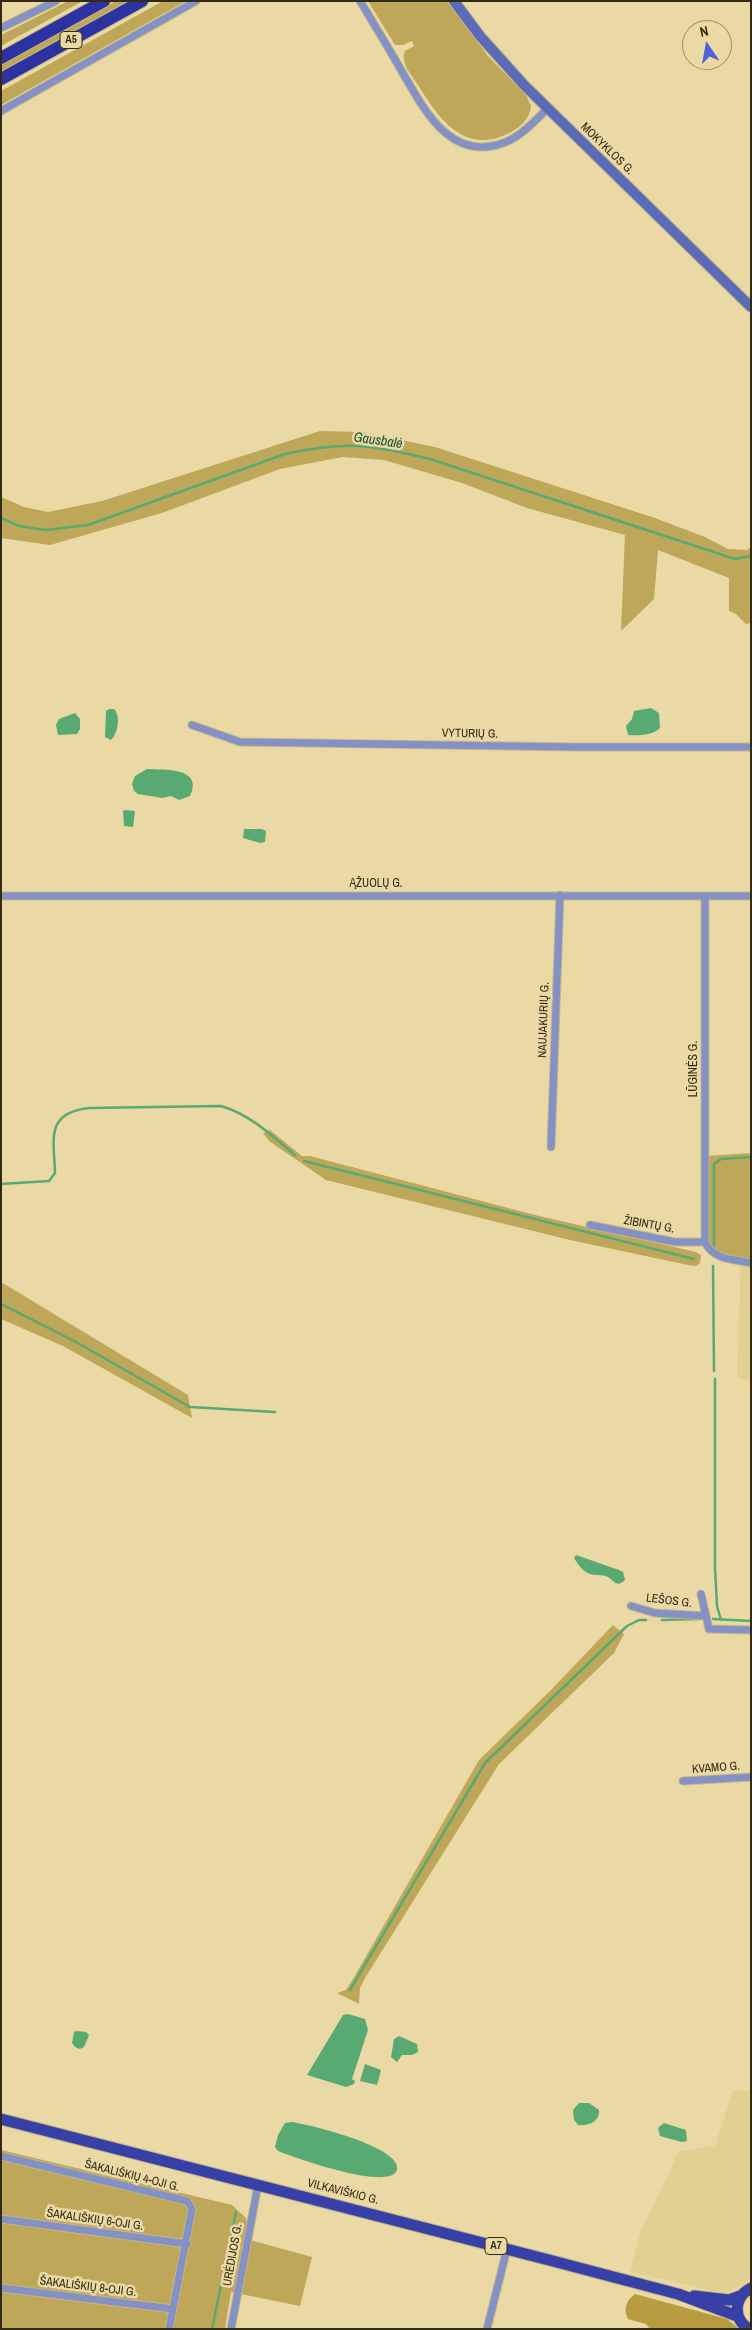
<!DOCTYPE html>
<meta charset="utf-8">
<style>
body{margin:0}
#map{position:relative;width:752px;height:2330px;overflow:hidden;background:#ead9a4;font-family:"Archivo Narrow",sans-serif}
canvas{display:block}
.frame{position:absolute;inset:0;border:2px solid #312a15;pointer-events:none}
.north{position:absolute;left:682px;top:20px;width:50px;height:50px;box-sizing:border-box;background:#ead9a4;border:1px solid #a0936b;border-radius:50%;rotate:348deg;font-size:14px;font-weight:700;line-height:20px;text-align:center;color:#312a15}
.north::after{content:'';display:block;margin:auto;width:18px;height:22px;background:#5061d7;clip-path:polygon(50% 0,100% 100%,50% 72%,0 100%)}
</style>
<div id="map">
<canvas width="752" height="2330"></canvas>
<div class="frame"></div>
<div class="north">N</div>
</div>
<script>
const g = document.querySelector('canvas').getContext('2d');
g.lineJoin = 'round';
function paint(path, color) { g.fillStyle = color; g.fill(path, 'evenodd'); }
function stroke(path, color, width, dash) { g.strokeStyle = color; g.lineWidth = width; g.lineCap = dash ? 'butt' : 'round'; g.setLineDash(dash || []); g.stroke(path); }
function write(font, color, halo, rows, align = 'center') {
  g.font = font + ' "Archivo Narrow",sans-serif'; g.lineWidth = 5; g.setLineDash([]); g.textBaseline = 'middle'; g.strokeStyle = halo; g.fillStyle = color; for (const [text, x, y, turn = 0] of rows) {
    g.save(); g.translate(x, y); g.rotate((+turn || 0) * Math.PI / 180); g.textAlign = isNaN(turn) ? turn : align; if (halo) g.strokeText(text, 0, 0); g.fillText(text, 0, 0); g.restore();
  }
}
const built = new Path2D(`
 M741 1261 751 1263V1382L737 1377Z
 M733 2090 751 2091V2279L730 2291 718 2292 630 2272 640 2233 679 2151 715 2146Z`);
const green = new Path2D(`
 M68 1H83L1 46V35Z
 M116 1H130L1 72V65Z
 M163 1H186L1 105V91Z
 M368 1H447L488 56 526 95 531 106C530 118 521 127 511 132 465 157 439 119 418 85 412 75 400 64 405 51L414 46 412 41 403 45H395Z
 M320 431 363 432 435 447 655 518 705 537 728 549 747 550 751 547V623L746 624 736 614 729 611V578L658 550 654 599 621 631 625 535 527 508 462 483 384 460 343 457 280 469 162 513 50 545 1 538V497L24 507 48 512 102 501Z
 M270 1130 302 1156H310L535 1215 696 1252 701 1255 700 1263 696 1266 688 1265 570 1240 326 1180 269 1141 263 1133Z
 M751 1153V1263L708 1250 705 1156Z
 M1 1282 188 1395 192 1418 63 1346 1 1319Z
 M613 1625 624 1634 614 1653 499 1764 365 1978 360 1988 359 2004 337 1993 346 1990 353 1979 479 1760 551 1690Z
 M1 2150 232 2205 246 2218 250 2240 312 2257 300 2306 231 2292 225 2329H1Z`);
const forest = new Path2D(`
 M635 2294 727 2319 739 2329H650L646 2324 628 2319C623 2310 626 2300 635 2294Z`);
const water = new Path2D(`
 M651 708 659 713 660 728C654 735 638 736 628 735L626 726 632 719 634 711Z
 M109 709H114C121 716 118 734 111 740L105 737 106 711Z
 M75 713 80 719V729L77 734 58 735 56 725 59 719Z
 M147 769C164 770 204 767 190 796L179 800 171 796 162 798 138 794 134 791 132 784 135 776Z
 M125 810 135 811 133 827 124 826 123 811Z
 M244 829H262L266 831 265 842 260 843 243 838Z
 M576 1555 619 1570 623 1572 625 1580C617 1588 614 1581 608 1577 604 1575 600 1575 596 1575 585 1575 579 1566 574 1558Z
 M348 2014 365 2019 368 2030 352 2079 355 2081 354 2084 346 2087 307 2075 343 2015Z
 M77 2031 86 2032 89 2035 84 2047 80 2049 75 2047 72 2043 74 2032Z
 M399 2036 417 2044 418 2052 412 2055H402L397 2062 391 2057 394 2039Z
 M365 2064 381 2070 377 2085 360 2081Z
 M579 2103H589L599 2110C600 2122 588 2126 578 2125L574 2120 573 2110Z
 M291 2122C308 2124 403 2147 397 2170 390 2192 293 2157 278 2151L275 2147 278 2135 285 2123Z
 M664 2123 686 2130 687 2141 682 2142 660 2136 658 2128Z`);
const stream = new Path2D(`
 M1 518 19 526 45 530 88 525 285 454C309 449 334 445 358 446 383 447 407 454 430 459L735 559 751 556
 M304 1161 694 1259
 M1 1184 49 1181 55 1173C54 1139 45 1113 89 1108L221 1106C251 1115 271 1135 295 1155
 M714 1246V1164L721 1159 751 1157
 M713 1266 714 1371
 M1 1304 76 1342 190 1407 275 1412
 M715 1379V1568L717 1606 721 1620
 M713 1619 751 1621
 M662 1620 699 1619
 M350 1990 485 1763 627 1626 639 1620H646
 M212 2329 236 2212`);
const minor = new Path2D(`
 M360 1C374 24 388 47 401 70 424 109 450 164 506 142 522 135 535 121 547 109
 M1 28 56 1
 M1 111 196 1
 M192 725 240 742 574 747H751
 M1 896H751
 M705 896V1242C713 1260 733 1259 751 1263
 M551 1147 560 895
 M590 1225 675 1242H705
 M701 1594 709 1629 751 1630
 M631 1606 655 1613 705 1616
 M683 1781 751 1777
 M1 2156 187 2201 192 2209 169 2329
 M1 2219 187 2244
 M1 2288 173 2309
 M231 2329 258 2185
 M487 2329 507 2249`);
const secondary = new Path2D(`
 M454 1 480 36 524 85 751 307`);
const trunk = new Path2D(`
 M1 2119 549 2260 678 2294 737 2316
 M694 2296 729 2300 740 2296
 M749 2329C732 2318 734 2297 751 2288`);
const motorway = new Path2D(`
 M1 58 104 1
 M1 79 142 1`);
const shields = [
 [71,40,22],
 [496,2246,22]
];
const shieldNames = [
 ["A5",71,40],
 ["A7",496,2246]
];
const streetNames = [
 ["MOKYKLOS G.",607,149,44],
 ["VYTURIŲ G.",470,734,1],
 ["ĄŽUOLŲ G.",376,884],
 ["NAUJAKURIŲ G.",544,1020,-88],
 ["LŪGINĖS G.",694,1069,-90],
 ["ŽIBINTŲ G.",649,1225,10],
 ["LEŠOS G.",669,1601,7],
 ["KVAMO G.",716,1768,-4],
 ["ŠAKALIŠKIŲ 4-OJI G.",132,2176,14],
 ["VILKAVIŠKIO G.",343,2192,14],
 ["ŠAKALIŠKIŲ 6-OJI G.",95,2220,8],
 ["URĖDIJOS G.",233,2255,-80],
 ["ŠAKALIŠKIŲ 8-OJI G.",88,2287,7]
];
const waterNames = [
 ["Gausbalė",378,441,8]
];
paint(built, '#e2cf92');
paint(green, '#bfa759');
paint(forest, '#b89c40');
paint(water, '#58a972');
stroke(stream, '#58a972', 2.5);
stroke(minor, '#c5b687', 9);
stroke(secondary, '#c5b687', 12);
stroke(trunk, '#c5b687', 13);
stroke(motorway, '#c5b687', 14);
stroke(minor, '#8391c5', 7);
stroke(secondary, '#5b6bb7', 10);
stroke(trunk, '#3640a6', 11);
stroke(motorway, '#2c32a1', 12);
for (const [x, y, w] of shields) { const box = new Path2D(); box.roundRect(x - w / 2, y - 8.5, w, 17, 4); g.fillStyle = '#ead9a4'; g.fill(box); stroke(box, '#312a15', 1); }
write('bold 11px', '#312a15', null, shieldNames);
write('12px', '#312a15', '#ead9a4', streetNames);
write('italic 14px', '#15512c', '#ead9a4', waterNames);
</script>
